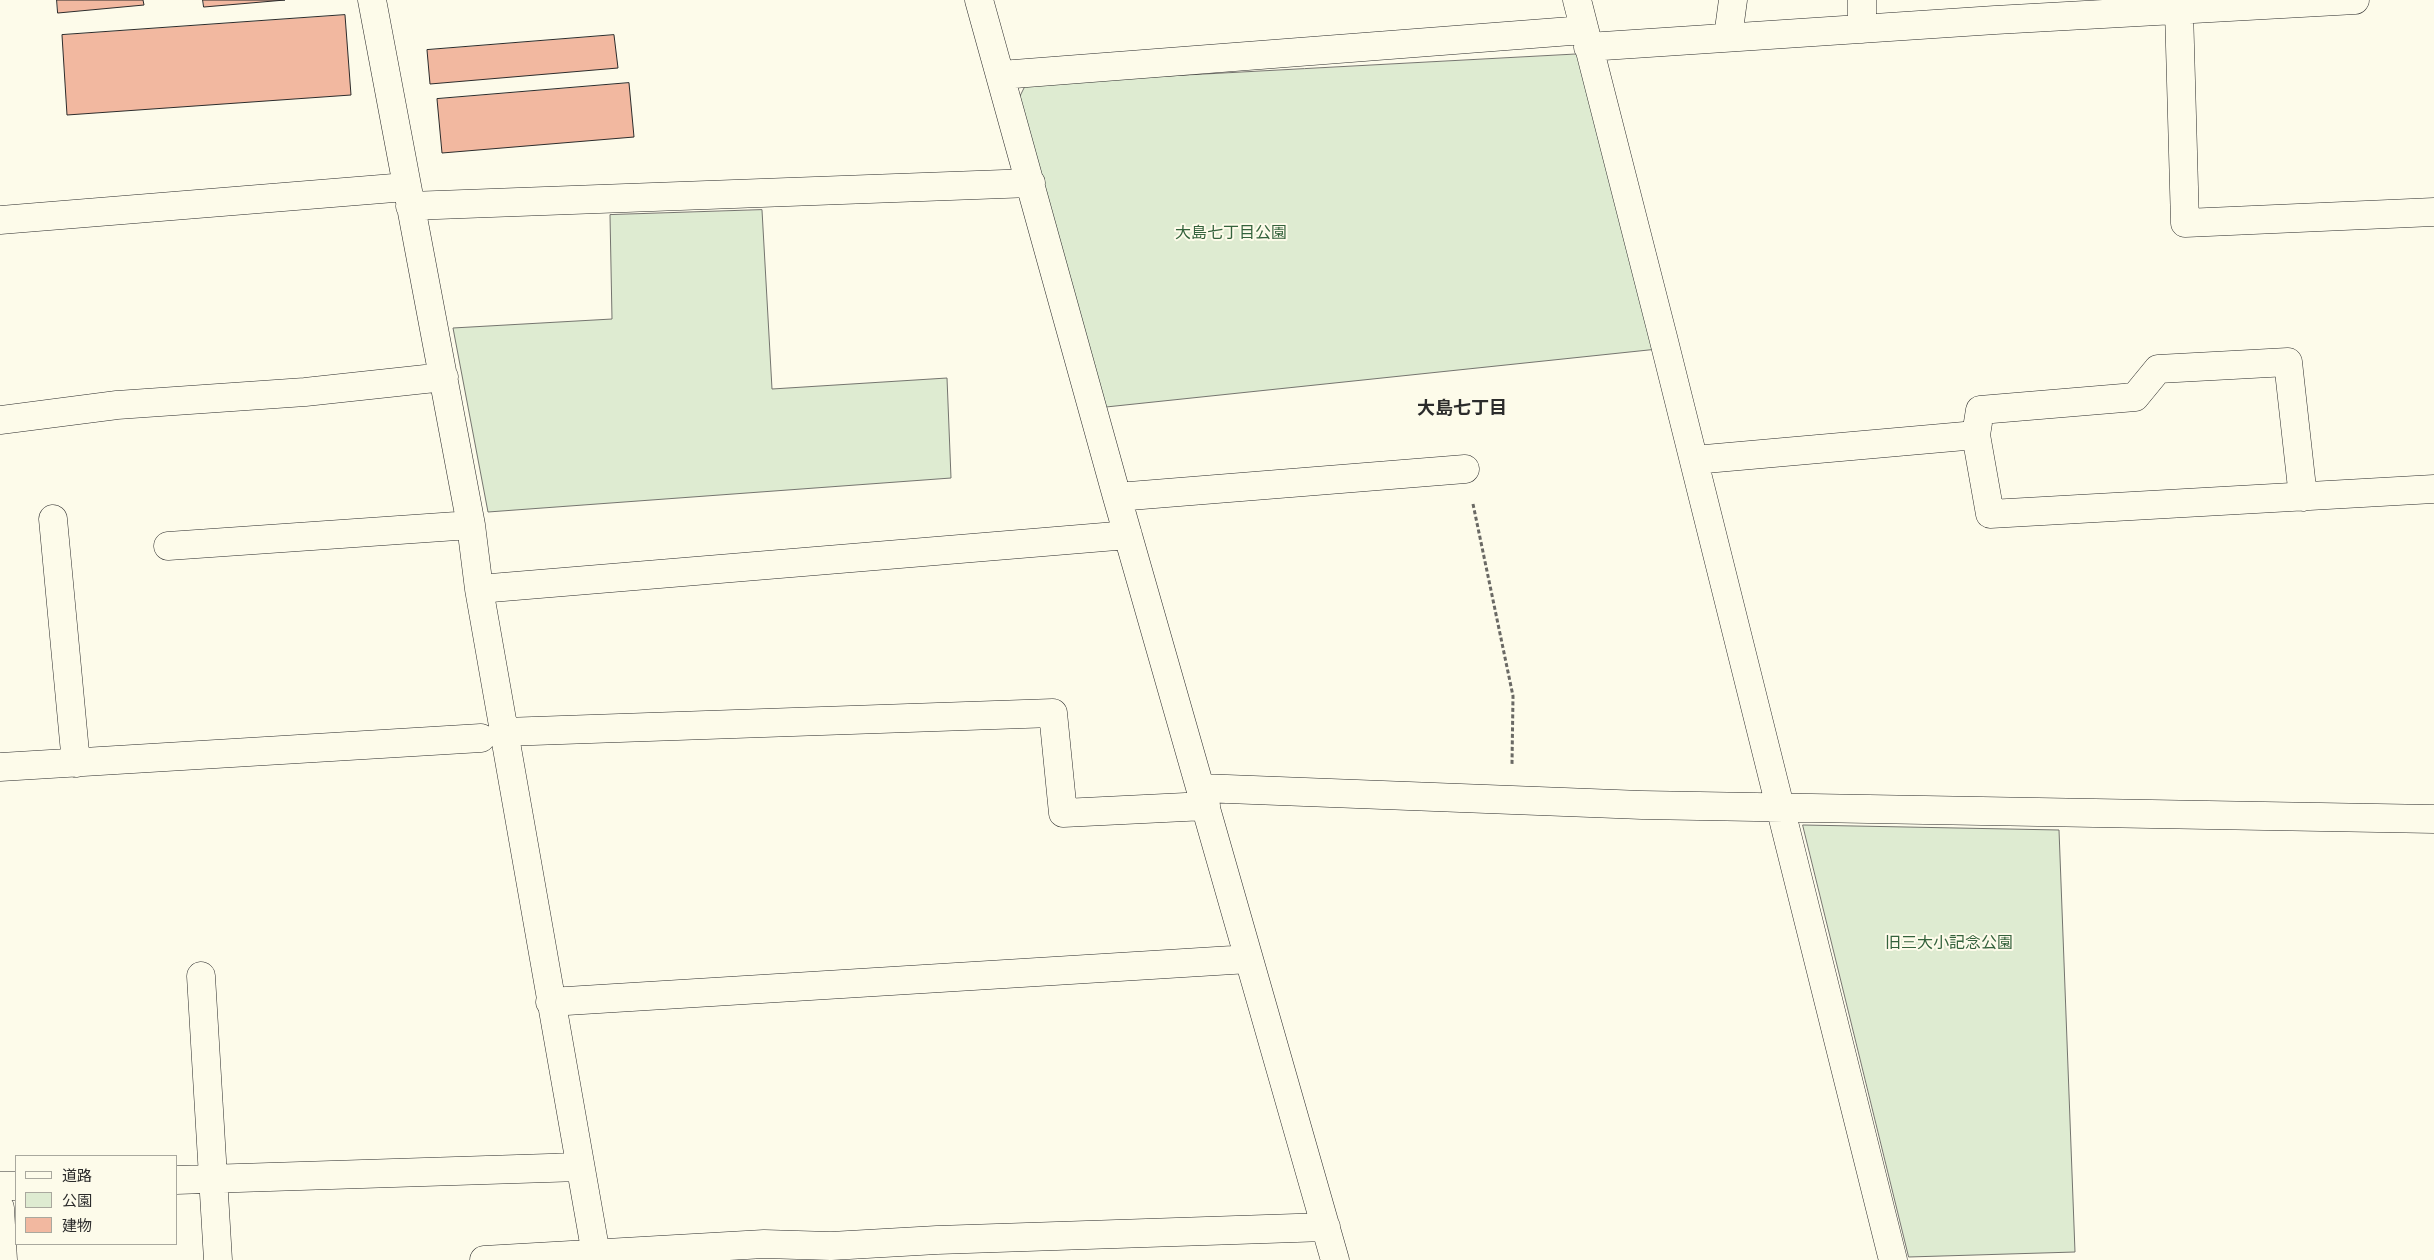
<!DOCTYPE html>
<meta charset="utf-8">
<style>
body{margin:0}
#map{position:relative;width:2434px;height:1260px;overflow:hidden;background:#fdfbea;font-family:Karla,"Noto Sans JP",sans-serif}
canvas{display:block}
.legend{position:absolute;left:15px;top:1155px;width:162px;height:90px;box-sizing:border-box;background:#fdfbea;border:1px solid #a9a89e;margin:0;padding:6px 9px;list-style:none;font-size:15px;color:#2b2b2b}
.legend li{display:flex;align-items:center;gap:10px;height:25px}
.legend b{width:25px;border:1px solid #a9a89e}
</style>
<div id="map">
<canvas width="2434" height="1260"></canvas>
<ul class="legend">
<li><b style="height:6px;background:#fdfbea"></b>道路</li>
<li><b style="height:14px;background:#deebd1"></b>公園</li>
<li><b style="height:14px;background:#f2b8a0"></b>建物</li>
</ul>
</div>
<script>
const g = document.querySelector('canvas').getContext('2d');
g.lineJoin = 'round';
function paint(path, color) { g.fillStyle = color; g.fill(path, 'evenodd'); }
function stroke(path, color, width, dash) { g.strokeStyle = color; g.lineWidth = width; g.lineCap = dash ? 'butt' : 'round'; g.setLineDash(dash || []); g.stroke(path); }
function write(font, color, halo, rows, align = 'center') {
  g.font = font + ' Karla,"Noto Sans JP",sans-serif'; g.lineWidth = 4; g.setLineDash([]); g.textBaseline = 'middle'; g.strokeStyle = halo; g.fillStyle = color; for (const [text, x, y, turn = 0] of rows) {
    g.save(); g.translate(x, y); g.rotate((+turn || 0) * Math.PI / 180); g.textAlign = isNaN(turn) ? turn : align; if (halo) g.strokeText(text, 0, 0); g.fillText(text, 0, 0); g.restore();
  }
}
const green = new Path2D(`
 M1583 54 1658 349 1106 407 1018 100 1026 84Z
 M762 210 772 389 947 378 951 478 488 512 453 328 612 319 610 215Z
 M1803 825 2059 830 2075 1252 1909 1257Z`);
const building = new Path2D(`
 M57 0H143L144 5 58 13Z
 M203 0H285L204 7Z
 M345 15 351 95 67 115 62 35Z
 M614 35 618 68 430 84 427 50Z
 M629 83 634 137 442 153 437 99Z`);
const path = new Path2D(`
 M1473 504 1513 696 1512 764`);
const minor = new Path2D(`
 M372 0 471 525 479 589 597 1260
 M979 0 1117 497 1335 1260
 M1577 0 1663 337 1893 1260
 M1862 0V29
 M2179 10 2185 223 2434 212
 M1728 37 1733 0
 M1588 47 1995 20 2355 0
 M1001 75 1584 30
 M410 206 1031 183
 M0 220 406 187
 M0 420 117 405 305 392 444 377
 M1976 435 1980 410 2135 397 2158 369 2288 362 2303 497
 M1694 460 1976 435 1990 514 2434 489
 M1117 497 1465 469
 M53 519 76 763
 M168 546 471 525
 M479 589 1128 535
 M504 732 1053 713 1063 813 1206 806
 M0 767 481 738
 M1201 788 1642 805 2434 819
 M201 976 218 1260
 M550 1002 1249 959
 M176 1180 580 1167
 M0 1186H16
 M0 1208 3 1260
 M484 1260 764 1244 831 1246 937 1240 1326 1227`);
const parkNames = [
 ["大島七丁目公園",1231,233],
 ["旧三大小記念公園",1949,943]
];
const neighbourhoodNames = [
 ["大島七丁目",1462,409]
];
paint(green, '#deebd1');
stroke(green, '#74746e', 1);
paint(building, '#f2b8a0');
stroke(building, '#2b2b2b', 1);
stroke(minor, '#2b2b2b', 29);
stroke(path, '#6a6964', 3, [4, 2.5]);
stroke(minor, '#fdfbea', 28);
write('16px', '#34623c', '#fdfbea', parkNames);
write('bold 18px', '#2b2b2b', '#fdfbea', neighbourhoodNames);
</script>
